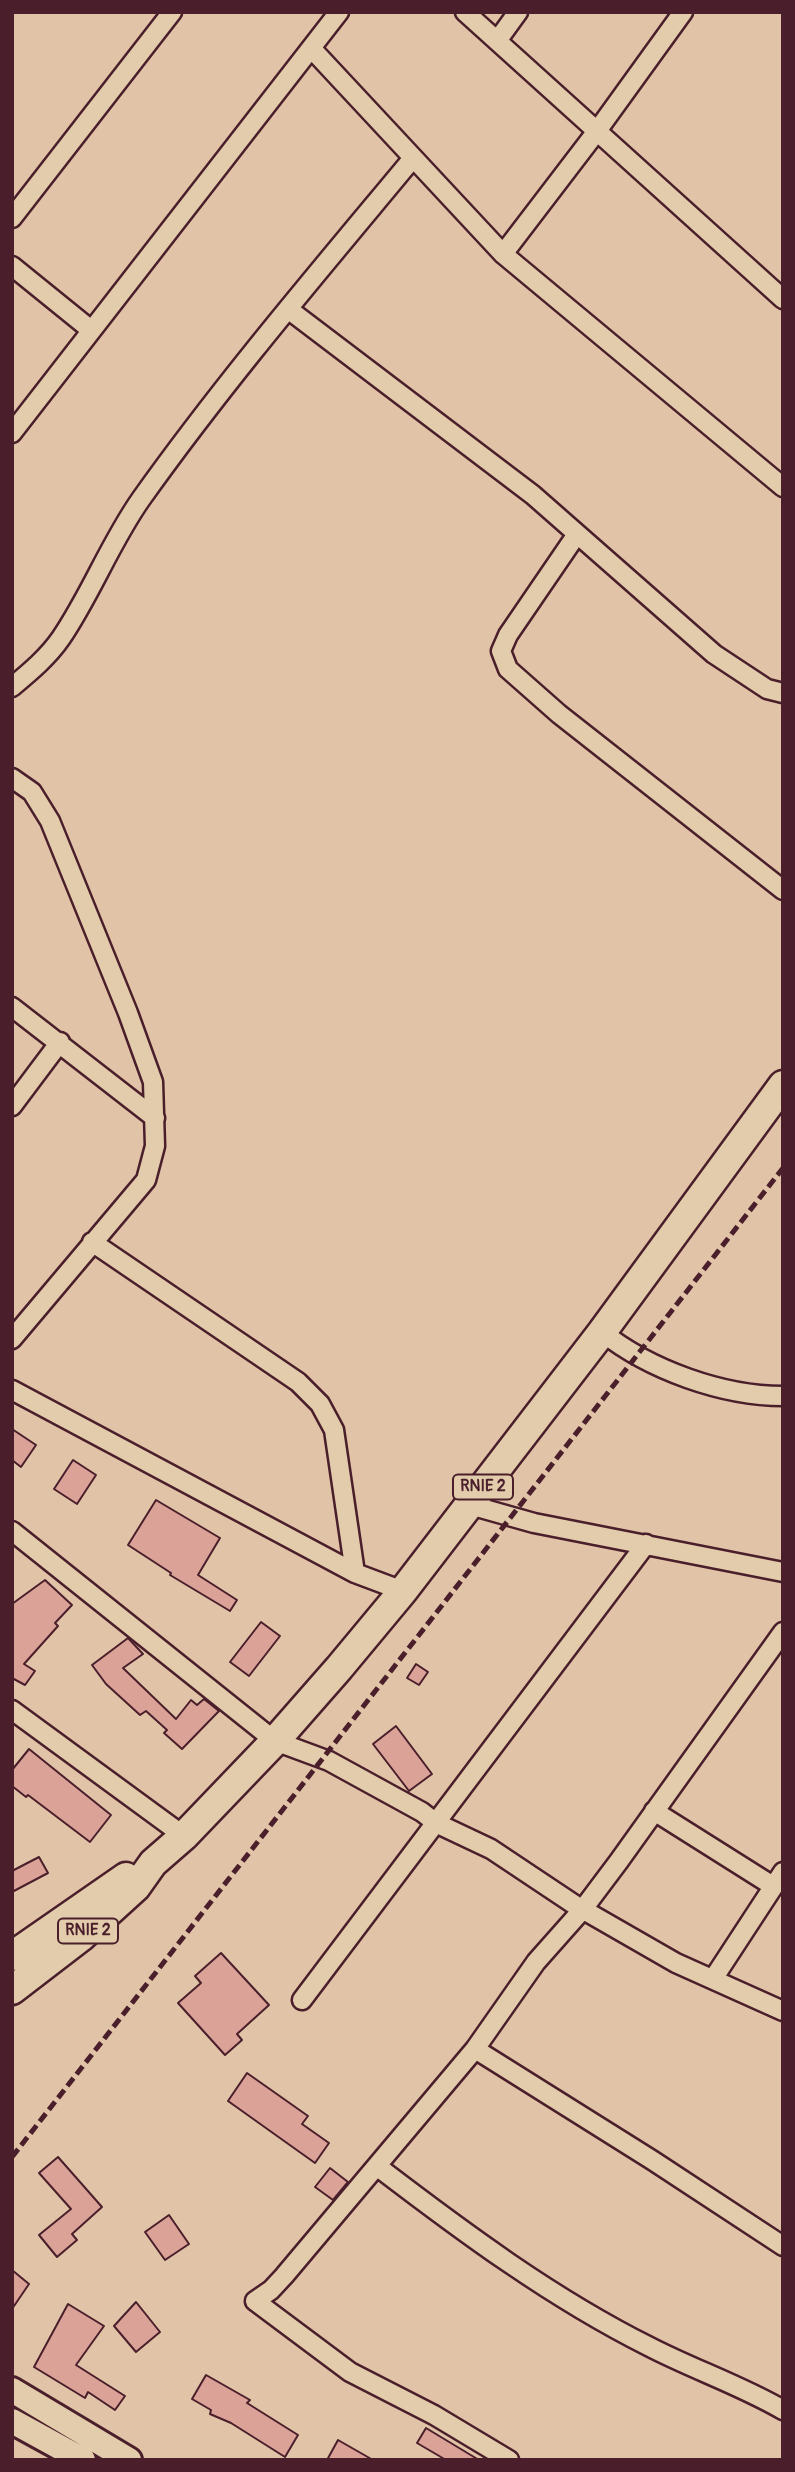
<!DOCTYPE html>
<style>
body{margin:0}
#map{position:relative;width:795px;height:2472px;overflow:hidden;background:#e1c4a7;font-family:Pangolin,sans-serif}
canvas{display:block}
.frame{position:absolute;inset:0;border:14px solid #4a1f2b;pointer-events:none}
</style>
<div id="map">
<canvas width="795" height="2472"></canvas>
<div class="frame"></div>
</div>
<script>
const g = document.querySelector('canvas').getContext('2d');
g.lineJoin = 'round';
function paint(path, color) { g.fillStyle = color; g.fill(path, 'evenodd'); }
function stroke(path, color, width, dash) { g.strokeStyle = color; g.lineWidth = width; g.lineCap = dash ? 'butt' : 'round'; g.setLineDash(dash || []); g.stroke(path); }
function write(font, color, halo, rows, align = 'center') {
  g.font = font + ' Pangolin,sans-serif'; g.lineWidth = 6; g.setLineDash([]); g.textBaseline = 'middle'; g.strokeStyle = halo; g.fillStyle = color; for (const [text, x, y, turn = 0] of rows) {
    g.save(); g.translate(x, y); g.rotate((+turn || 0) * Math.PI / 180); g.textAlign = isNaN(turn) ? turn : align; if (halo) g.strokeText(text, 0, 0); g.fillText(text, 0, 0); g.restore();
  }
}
const building = new Path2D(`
 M12 1429 36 1445 21 1467 12 1460Z
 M73 1460 96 1475 77 1504 54 1489Z
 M156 1500 220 1538 198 1575 237 1600 230 1611 170 1575 171 1573 128 1545Z
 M45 1580 72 1605 55 1623 58 1626 24 1664 35 1671 25 1685 12 1678V1604Z
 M261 1622 280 1636 249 1676 230 1662Z
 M128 1638 143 1654 123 1668 176 1719 191 1700 197 1705 204 1699 219 1711 182 1749 164 1733 167 1730 146 1711 140 1715 106 1684 92 1665Z
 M416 1664 428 1672 419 1685 407 1678Z
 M396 1726 432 1774 409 1791 373 1744Z
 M29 1749 111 1815 90 1842 28 1795 26 1797 12 1786V1770Z
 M39 1857 48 1873 12 1892V1871Z
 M221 1953 269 2005 237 2034 242 2040 225 2055 178 2003 201 1983 195 1976Z
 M247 2073 308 2116 302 2124 329 2143 315 2163 228 2101Z
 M58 2157 102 2207 72 2234 77 2240 57 2257 39 2235 71 2209 39 2173Z
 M330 2168 348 2182 333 2200 315 2187Z
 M169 2215 189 2244 165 2260 145 2232Z
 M12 2270 29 2284 12 2309Z
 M136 2302 160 2332 136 2352 114 2326Z
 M68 2304 104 2326 76 2365 125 2396 115 2410 88 2392 85 2398 34 2367Z
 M206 2375 250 2400 247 2403 298 2435 285 2457 231 2423 210 2414 211 2410 192 2399Z
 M426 2428 479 2460H446L417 2443Z
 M338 2440 373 2460H327Z`);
const minor = new Path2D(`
 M465 12 783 299
 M497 41 518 12
 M311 48 503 254 783 487
 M12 218 172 12
 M503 254 597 131 683 12
 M12 266 91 330
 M288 309 533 495 714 654 767 689 783 693
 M12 433 339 12
 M577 534 508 635 501 651 508 669 559 714 783 890
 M12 687C30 672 48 657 61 638 91 594 110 543 141 499 225 381 320 270 413 158
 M12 778 32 792 50 821 128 1013 153 1082 155 1146 146 1180 12 1339
 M12 1007 155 1118
 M12 1106 60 1042
 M92 1242 298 1382 320 1404 334 1430 355 1573
 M602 1332C650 1370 722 1396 783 1396
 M12 1390 355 1573 403 1591
 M470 1505 534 1523 783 1572
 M12 1531 275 1741 329 1761 422 1812 436 1823 491 1849 575 1905 676 1963 783 2011
 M12 1710 184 1836
 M654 1811 773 1886
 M713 1979 783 1872
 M302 2000 646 1544
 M475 2049 652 2160 783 2246
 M378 2167C463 2232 552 2298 648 2346 692 2369 740 2385 783 2410
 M509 2460 434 2415 350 2372 255 2301 271 2290 284 2276 475 2049 536 1962 583 1909 619 1861 783 1632`);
const secondary = new Path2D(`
 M12 2390 129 2460
 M12 2421 83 2460`);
const trunk = new Path2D(`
 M12 1956 126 1877
 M12 1990 81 1937 136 1887 153 1863 184 1836 275 1741 339 1668 403 1591 602 1332 783 1085`);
const rail = new Path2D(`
 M12 2157 783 1168`);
const shields = [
 [483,1487,60],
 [88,1931,60]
];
const shieldNames = [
 ["RNIE 2",483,1487],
 ["RNIE 2",88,1931]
];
paint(building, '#dba298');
stroke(building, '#4a1f2b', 2);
stroke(minor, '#4a1f2b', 23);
stroke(secondary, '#4a1f2b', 30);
stroke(trunk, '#4a1f2b', 33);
stroke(minor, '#e2ccab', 18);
stroke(secondary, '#e2ccab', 24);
stroke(trunk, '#e2ccab', 28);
stroke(rail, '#4a1f2b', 5, [10, 5]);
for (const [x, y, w] of shields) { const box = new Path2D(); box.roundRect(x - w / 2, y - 12.5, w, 25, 5); g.fillStyle = '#e2ccab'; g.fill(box); stroke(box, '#4a1f2b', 2); }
write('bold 16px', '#4a1f2b', null, shieldNames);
</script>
